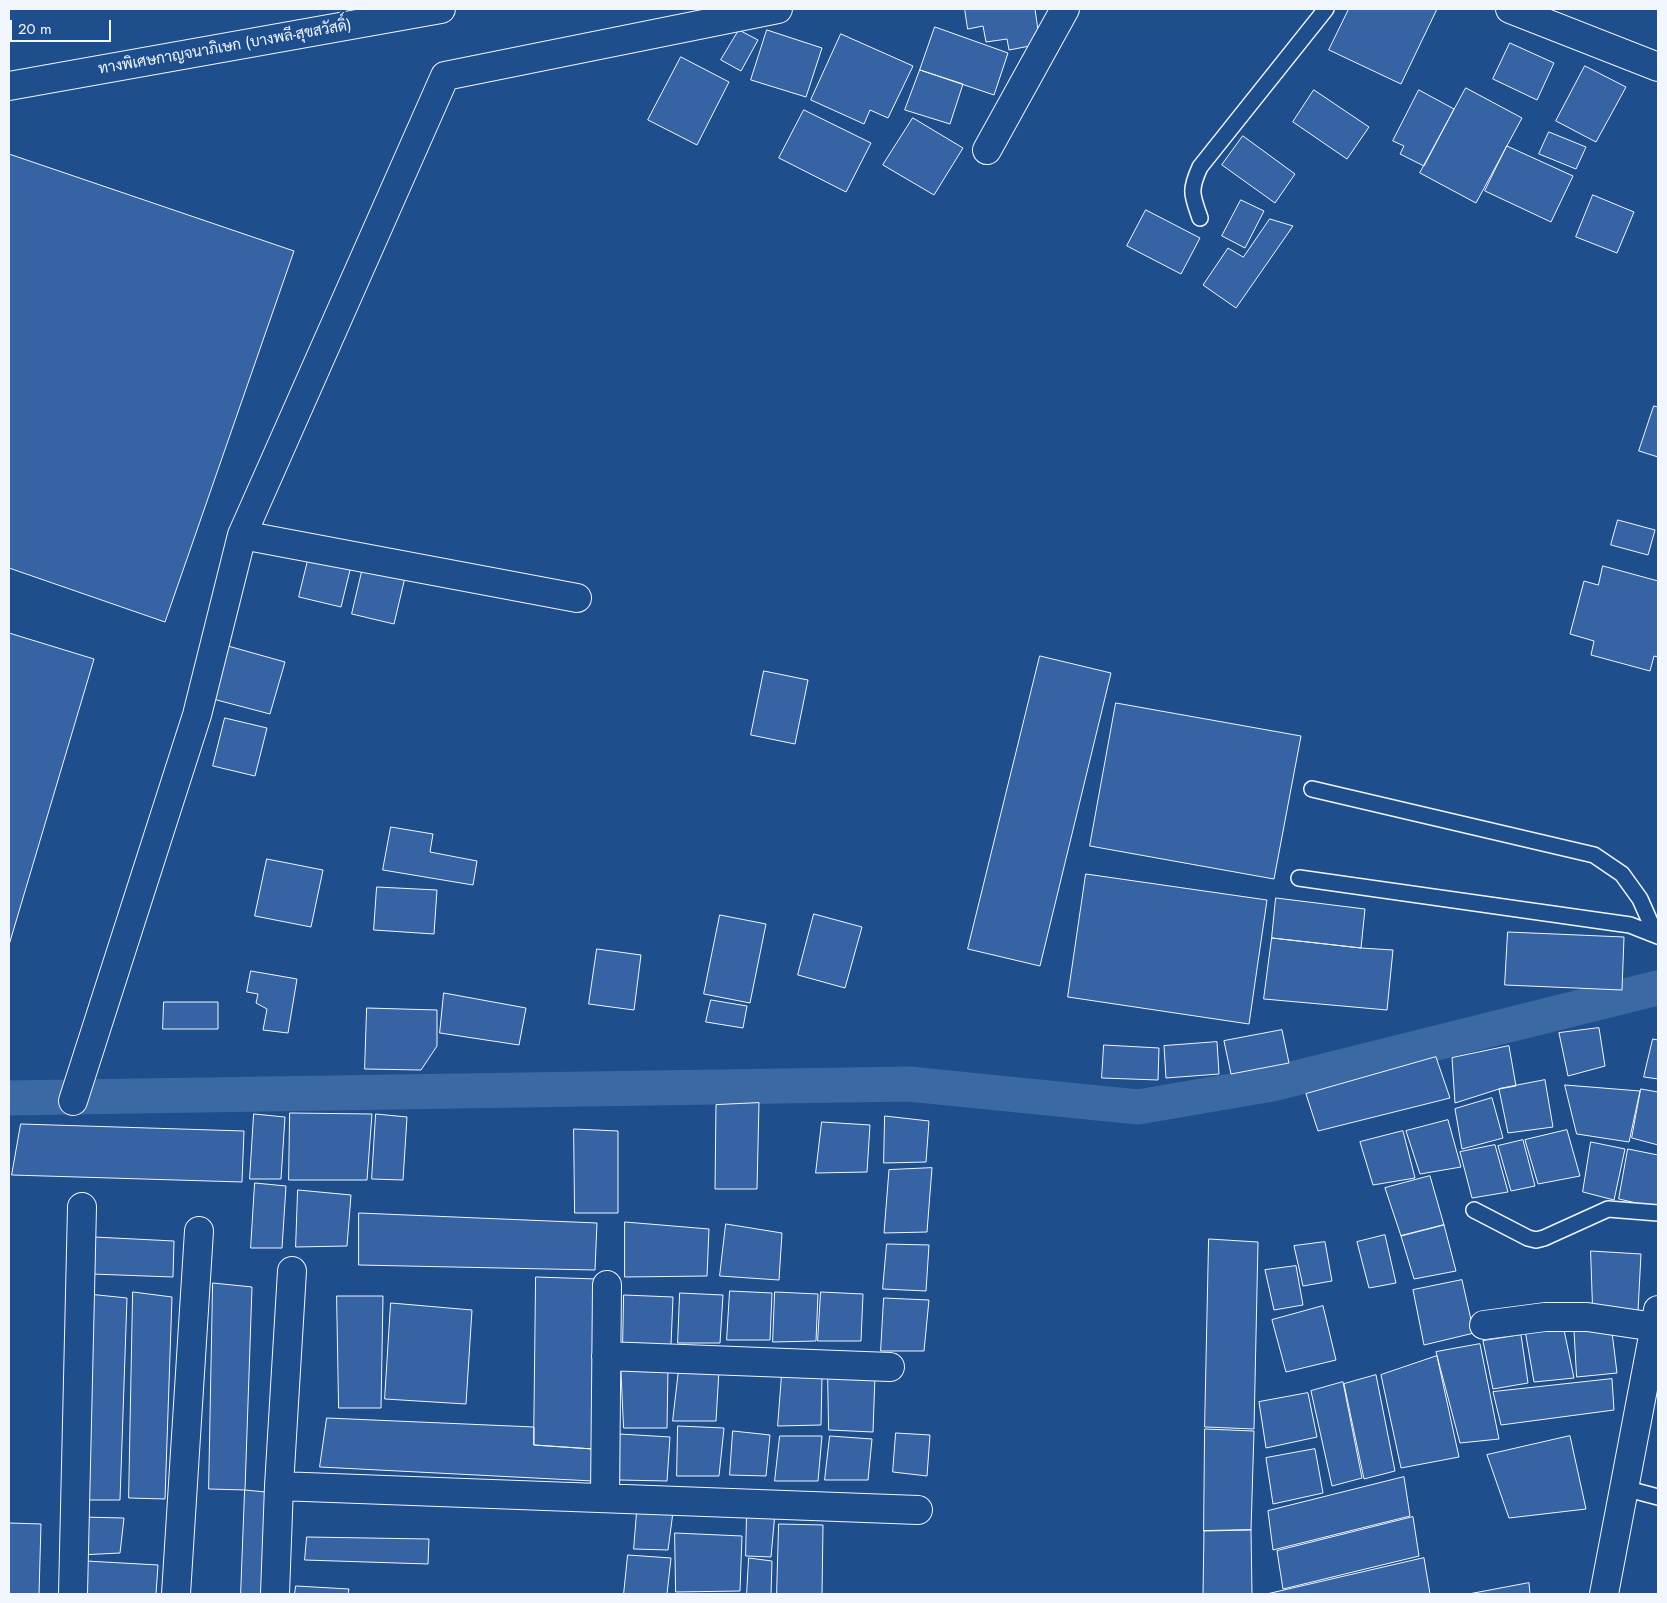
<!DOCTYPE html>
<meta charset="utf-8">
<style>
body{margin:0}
#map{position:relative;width:1667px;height:1603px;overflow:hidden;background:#1f4e8c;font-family:Jost,sans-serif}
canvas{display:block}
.frame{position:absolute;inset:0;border:10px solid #f2f6ff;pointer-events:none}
.scale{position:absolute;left:10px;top:20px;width:101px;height:22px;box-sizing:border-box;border:2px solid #f2f6ff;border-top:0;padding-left:6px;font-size:15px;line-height:18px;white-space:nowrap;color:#f2f6ff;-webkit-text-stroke:4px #1f4e8c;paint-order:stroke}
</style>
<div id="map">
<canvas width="1667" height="1603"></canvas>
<div class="frame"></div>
<div class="scale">20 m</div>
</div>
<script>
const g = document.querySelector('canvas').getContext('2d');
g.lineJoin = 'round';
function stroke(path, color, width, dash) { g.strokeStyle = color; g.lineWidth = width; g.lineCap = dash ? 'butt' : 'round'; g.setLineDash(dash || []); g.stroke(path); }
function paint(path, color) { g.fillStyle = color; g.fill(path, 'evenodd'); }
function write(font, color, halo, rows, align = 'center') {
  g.font = font + ' Jost,Sarabun,sans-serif'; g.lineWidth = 4; g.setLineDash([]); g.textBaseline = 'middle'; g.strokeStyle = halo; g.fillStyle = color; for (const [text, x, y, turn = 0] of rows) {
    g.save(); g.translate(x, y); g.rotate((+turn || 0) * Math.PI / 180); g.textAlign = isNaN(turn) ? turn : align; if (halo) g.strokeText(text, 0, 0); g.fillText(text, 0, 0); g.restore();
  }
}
const canal = new Path2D(`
 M9 1098 909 1084 1138 1107 1272 1084 1657 988`);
const building = new Path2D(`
 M965 9H1035L1040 44 1009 50 1007 39 986 42 983 26 968 29Z
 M1349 9H1437L1401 84 1329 50Z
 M935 27 1008 53 994 95 920 70Z
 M739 30 758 40 741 71 721 60Z
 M767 30 822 48 806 97 751 80Z
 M841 34 913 66 888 118 870 110 864 124 811 100Z
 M1510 43 1554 63 1537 100 1493 79Z
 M681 57 729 82 697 145 648 120Z
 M1585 66 1626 87 1596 142 1556 121Z
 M920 70 963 84 950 124 905 110Z
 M1466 88 1522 118 1476 203 1420 173Z
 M1314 90 1369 127 1347 159 1293 122Z
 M1419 90 1454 109 1424 166 1400 154 1404 146 1393 141Z
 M804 110 871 143 846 192 779 158Z
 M913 118 963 148 934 195 883 165Z
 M1549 132 1586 147 1576 169 1539 154Z
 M1243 136 1295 174 1275 203 1222 165Z
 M1507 146 1573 176 1551 222 1485 191Z
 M9 154 294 251 165 622 9 568Z
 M1593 195 1634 212 1617 253 1576 237Z
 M1241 200 1264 211 1245 248 1222 236Z
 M1146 210 1200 238 1181 274 1127 246Z
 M1270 219 1293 226 1236 308 1203 285 1228 248 1243 257Z
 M1654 406 1658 407V457L1639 451Z
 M1618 520 1655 530 1648 555 1611 545Z
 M310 552 352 562 341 607 299 597Z
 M364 563 406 573 394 624 352 614Z
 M1603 566 1658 581V657L1654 656 1650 671 1591 655 1594 641 1570 634 1584 581 1598 585Z
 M9 633 94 659 9 945Z
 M228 646 285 662 270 714 213 699Z
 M1040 656 1111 673 1040 966 968 949Z
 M764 671 808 680 795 744 751 735Z
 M1116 703 1301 736 1274 879 1090 846Z
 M225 718 267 728 255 776 213 766Z
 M391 827 433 834 430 852 477 861 473 885 383 870Z
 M267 859 323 870 311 927 255 916Z
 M1086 874 1267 900 1249 1024 1068 997Z
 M377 887 437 890 434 934 374 930Z
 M1276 898 1365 909 1361 948 1272 938Z
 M814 914 862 927 845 988 798 975Z
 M720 915 766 924 750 1003 704 994Z
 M1508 932 1624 937 1622 990 1505 985Z
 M1272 938 1361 948 1393 950 1387 1010 1264 999Z
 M597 949 641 955 634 1010 589 1004Z
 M251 971 297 979 288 1033 263 1030 267 1009 256 1003 258 994 247 992Z
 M444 993 526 1008 519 1045 440 1033Z
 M711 1000 747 1006 743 1028 706 1022Z
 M164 1002H218V1029H163Z
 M367 1008 437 1010V1046L421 1070 365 1069Z
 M1599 1028 1605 1066 1568 1076 1559 1033Z
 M1282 1030 1289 1063 1231 1074 1224 1041Z
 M1653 1039 1658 1040V1079L1644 1077Z
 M1217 1042 1219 1074 1166 1078 1164 1046Z
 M1104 1045 1159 1048 1158 1080 1102 1078Z
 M1509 1046 1516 1086 1499 1089 1455 1103 1452 1058Z
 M1436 1057 1450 1098 1318 1131 1306 1094Z
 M1545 1080 1553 1127 1508 1133 1499 1089Z
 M1565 1085 1640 1091 1629 1142 1577 1134Z
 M1641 1089 1658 1092V1145L1632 1138Z
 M1492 1098 1503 1138 1462 1149 1455 1109Z
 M759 1103 757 1189H715L716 1105Z
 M290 1113 372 1114 367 1180H289Z
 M254 1114 285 1117 281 1179H250Z
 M376 1114 407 1117 403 1180 372 1179Z
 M885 1116 929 1121 926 1162 884 1163Z
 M1448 1120 1461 1167 1420 1174 1406 1131Z
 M822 1122 870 1125 867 1172 816 1173Z
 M21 1124 244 1131 242 1182 12 1175Z
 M574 1129 618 1131V1213H575Z
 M1567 1130 1580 1176 1538 1184 1525 1140Z
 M1403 1131 1415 1178 1373 1185 1360 1142Z
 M1523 1140 1535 1186 1511 1191 1498 1146Z
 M1591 1142 1625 1149 1614 1200 1583 1192Z
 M1495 1145 1508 1192 1472 1198 1460 1152Z
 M1628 1149 1658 1155V1208L1619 1199Z
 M932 1168 927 1232 884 1233 889 1170Z
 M1430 1176 1444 1225 1401 1236 1385 1188Z
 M255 1183 286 1186 282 1248H251Z
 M298 1190 351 1195 347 1246 296 1247Z
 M359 1213 597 1223 595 1270 359 1265Z
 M625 1222 709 1229 707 1276 625 1277Z
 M726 1224 782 1233 779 1280 720 1276Z
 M1444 1225 1456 1271 1414 1279 1401 1236Z
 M1385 1235 1396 1283 1369 1288 1357 1242Z
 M94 1237 174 1241 173 1277 92 1274Z
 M1209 1239 1258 1242 1254 1429 1205 1427Z
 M1325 1242 1332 1281 1303 1286 1294 1246Z
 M887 1244 929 1245 926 1291 883 1289Z
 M1591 1251 1641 1254 1638 1311 1593 1309Z
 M1296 1266 1303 1305 1274 1310 1265 1270Z
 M536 1277 597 1279 593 1449 534 1445Z
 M1462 1280 1474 1333 1424 1345 1413 1290Z
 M213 1283 252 1287 245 1490 209 1489Z
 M730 1291 772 1293 770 1340H727Z
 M133 1292 172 1297 165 1499 129 1498Z
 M775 1292 818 1294 816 1341 773 1342Z
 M821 1292 863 1294 861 1341H818Z
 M680 1293 723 1295 720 1343H678Z
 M88 1294 127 1298 120 1500H84Z
 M624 1295 673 1297 671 1345 623 1346Z
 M337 1296H383L381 1408H339Z
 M884 1298 929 1300 924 1351H881Z
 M391 1303 472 1310 466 1404 385 1399Z
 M1323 1306 1336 1360 1286 1372 1272 1320Z
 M1574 1324H1611L1617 1373 1577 1377Z
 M1563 1325 1574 1378 1534 1382 1525 1330Z
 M1521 1335 1528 1383 1493 1389 1483 1341Z
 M1480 1344 1499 1439 1460 1443 1436 1352Z
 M1437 1356 1459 1457 1401 1468 1381 1375Z
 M621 1365 668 1368 667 1428H624Z
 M679 1369 719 1370 716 1421H673Z
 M828 1372 875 1375 873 1432 829 1430Z
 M782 1374 822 1376 821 1425 778 1426Z
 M1376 1375 1395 1471 1364 1479 1344 1384Z
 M1612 1379 1614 1410 1501 1425 1493 1392Z
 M1343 1382 1362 1478 1332 1486 1311 1391Z
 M1308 1393 1317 1437 1266 1448 1259 1402Z
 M327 1418 534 1427V1445L593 1449V1481L320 1467Z
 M678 1426 724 1428 719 1476H677Z
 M1205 1429 1254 1431 1251 1530 1204 1531Z
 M733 1431 770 1435 766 1476 730 1475Z
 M896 1433 930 1435 927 1476 893 1472Z
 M620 1434 670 1437 667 1481 620 1480Z
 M780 1436H822L818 1481H775Z
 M830 1436 872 1439 868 1480H825Z
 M1570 1436 1586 1509 1509 1518 1487 1455Z
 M1315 1449 1323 1493 1273 1504 1266 1458Z
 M1404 1477 1410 1516 1273 1550 1268 1511Z
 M245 1490 276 1493 272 1594H241Z
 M747 1511 775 1513 771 1557 746 1556Z
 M637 1512H673L668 1550 634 1549Z
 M81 1517 124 1518 120 1553 79 1555Z
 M1413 1517 1419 1556 1283 1589 1277 1551Z
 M9 1523 41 1524 39 1594H9Z
 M779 1524 823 1525 822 1594H777Z
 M1251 1530 1252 1594H1203L1204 1531Z
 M675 1533 742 1536 740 1591 676 1592Z
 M307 1537 429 1539 428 1564 305 1560Z
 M628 1555 671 1558 667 1594H624Z
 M749 1558 772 1561 771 1594H747Z
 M1424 1558 1430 1594H1267Z
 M86 1561 158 1565 156 1594H85Z
 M1529 1583 1530 1594H1469Z
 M296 1586 349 1589 348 1594H295Z`);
const service = new Path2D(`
 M1200 218C1192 195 1189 191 1200 167L1326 9
 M1312 789 1594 855 1622 874 1640 899 1655 933
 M1299 878 1630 925 1658 936
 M1474 1210 1528 1238 1536 1240 1544 1238 1608 1209 1658 1213
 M1624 1488 1658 1497`);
const minor = new Path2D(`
 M1510 9 1658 67
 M987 150 1065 9
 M242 535 577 598
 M73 1101 197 715 242 535 445 76 778 9
 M1484 1325 1545 1317H1587L1655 1327
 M606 1356 890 1367
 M279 1486 918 1510
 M605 1498 607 1285
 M73 1594 82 1207
 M176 1594 199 1231
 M275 1594 279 1486 292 1271
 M1604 1594 1658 1310`);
const motorway = new Path2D(`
 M9 86 441 9`);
const streetNames = [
 ["ทางพิเศษกาญจนาภิเษก (บางพลี-สุขสวัสดิ์)",225,48,-10]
];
stroke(canal, '#3b69a3', 35);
paint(building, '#3563a3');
stroke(building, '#f2f6ff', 1);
stroke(service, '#f2f6ff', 18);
stroke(minor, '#f2f6ff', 30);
stroke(motorway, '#f2f6ff', 30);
stroke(service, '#1f4e8c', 15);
stroke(minor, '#1f4e8c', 28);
stroke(motorway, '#1f4e8c', 28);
write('15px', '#f2f6ff', '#1f4e8c', streetNames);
</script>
